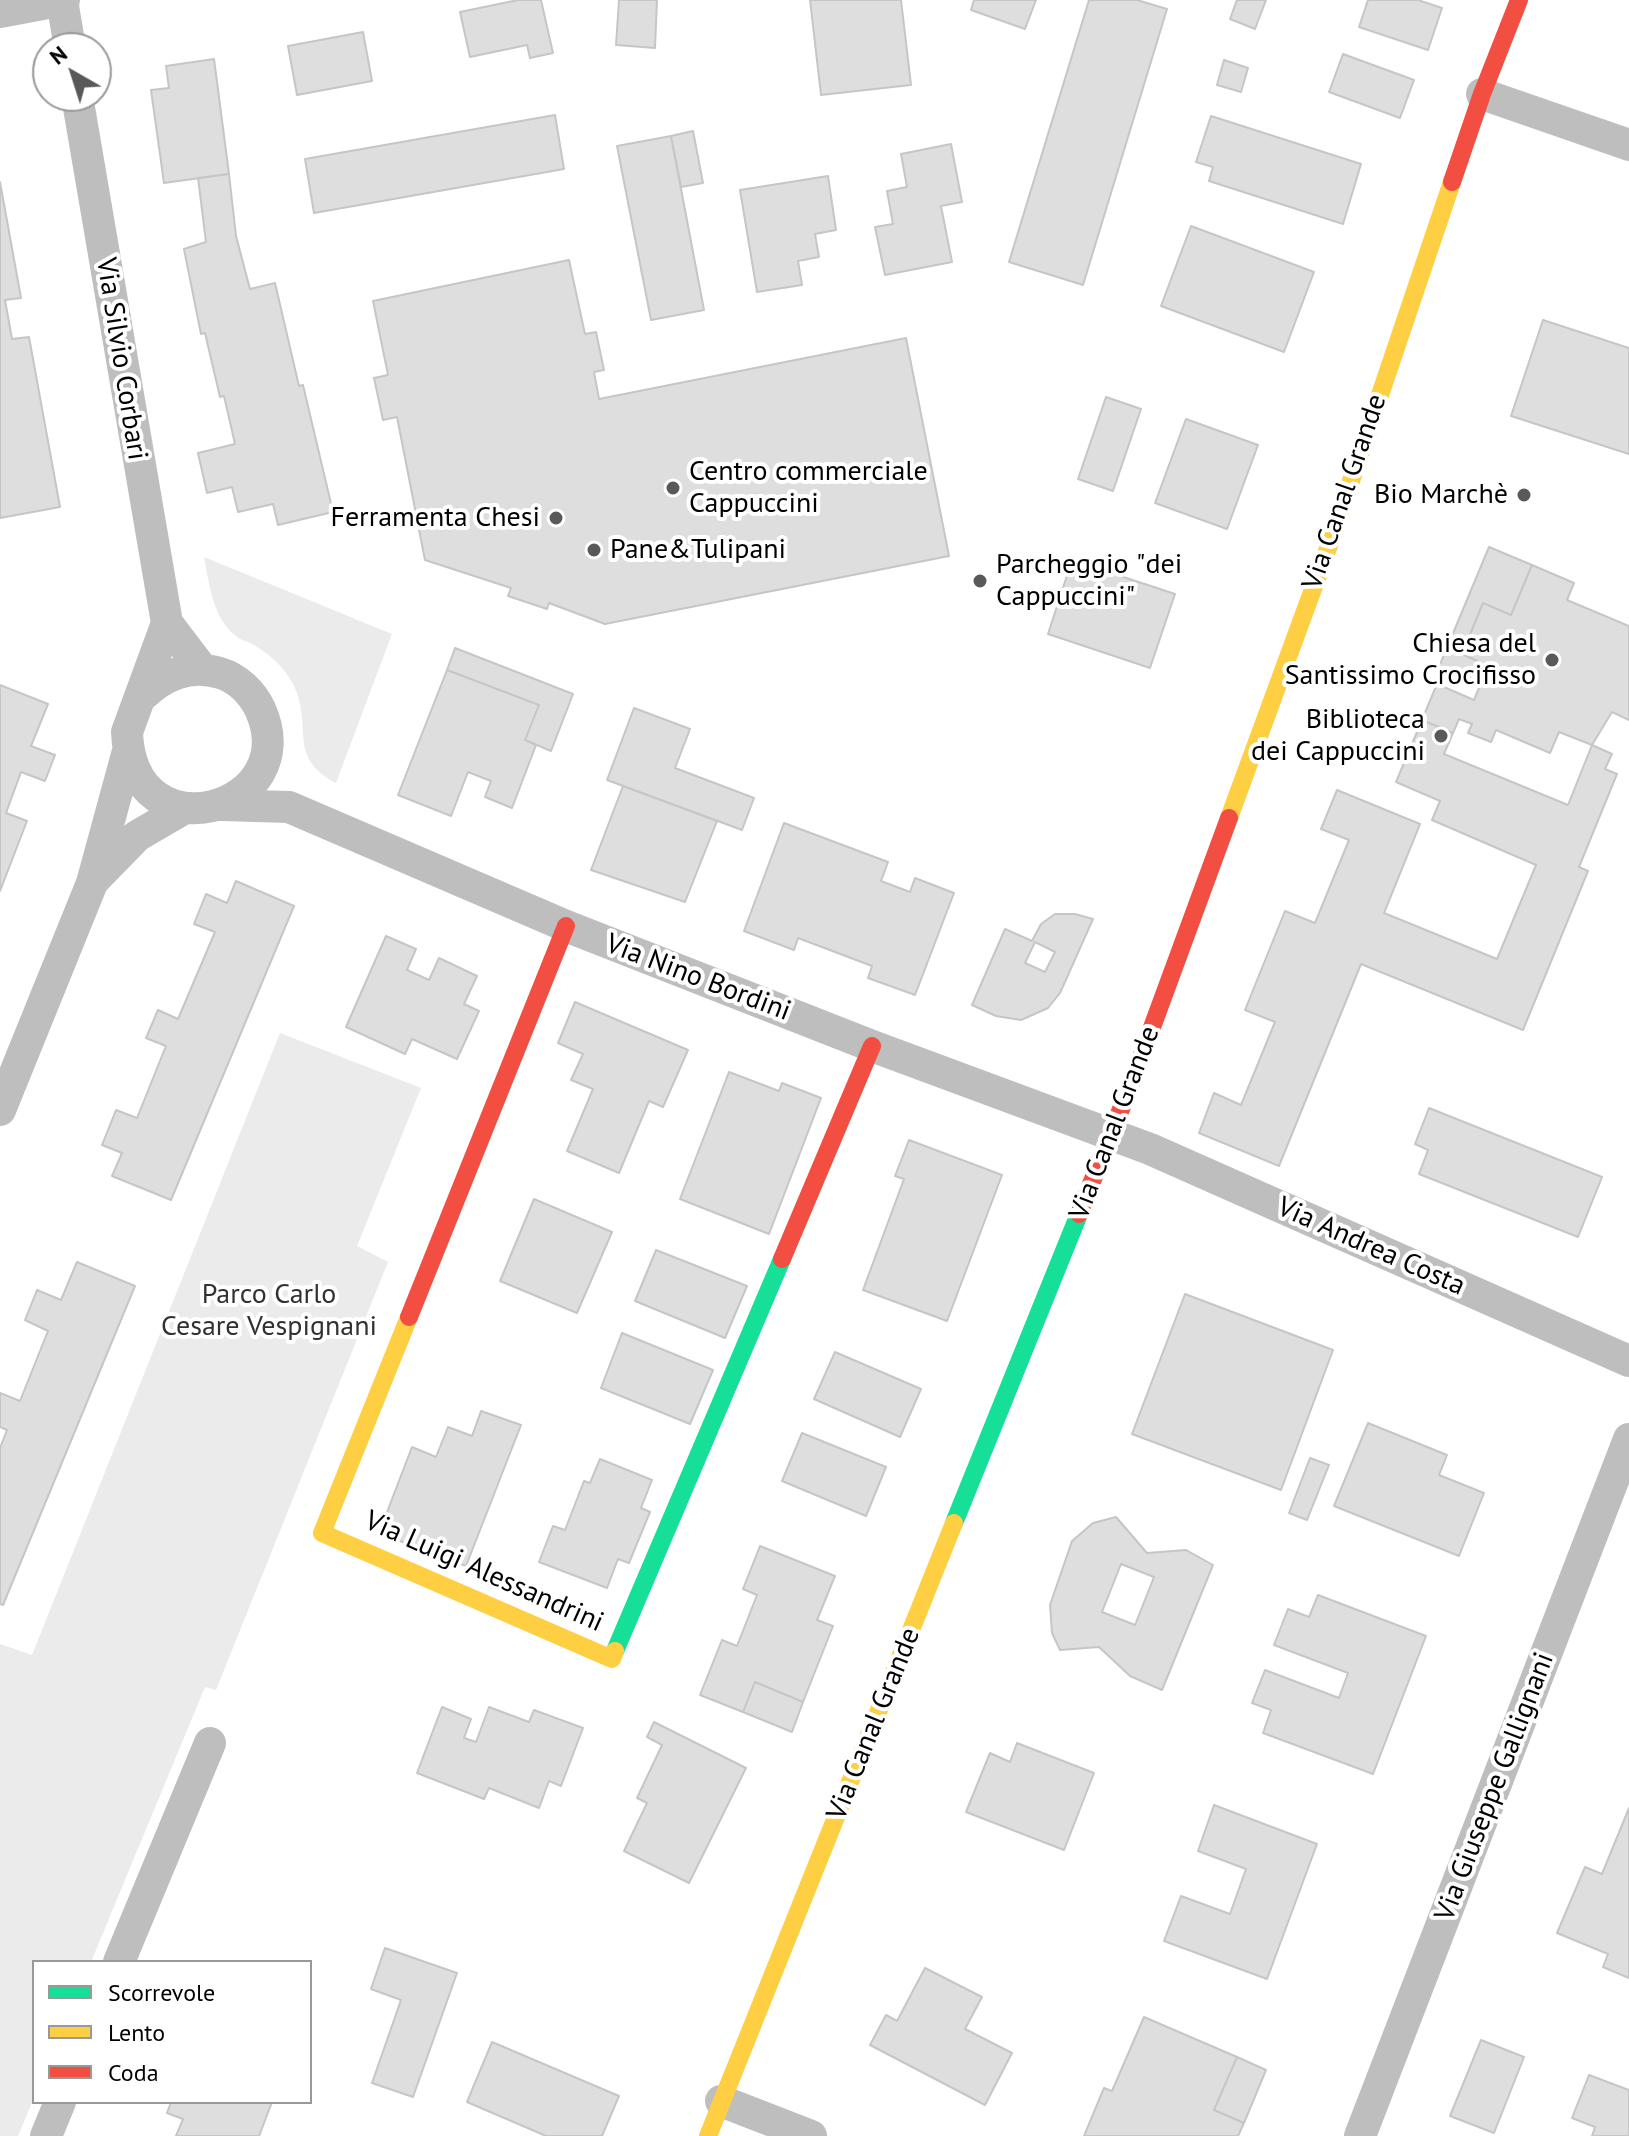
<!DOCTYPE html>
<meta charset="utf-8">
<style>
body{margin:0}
#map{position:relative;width:1629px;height:2136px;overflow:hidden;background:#fff;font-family:"PT Sans",sans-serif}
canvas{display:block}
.legend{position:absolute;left:32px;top:1960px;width:280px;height:144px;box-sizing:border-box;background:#fff;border:2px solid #999;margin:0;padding:10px 14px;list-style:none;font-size:24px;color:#000}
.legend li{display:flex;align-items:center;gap:16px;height:40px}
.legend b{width:40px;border:2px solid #999}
.north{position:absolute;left:32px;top:32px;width:80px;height:80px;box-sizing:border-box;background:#fff;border:2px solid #999;border-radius:50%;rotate:321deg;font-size:22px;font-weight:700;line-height:32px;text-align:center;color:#000}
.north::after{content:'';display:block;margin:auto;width:28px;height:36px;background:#595959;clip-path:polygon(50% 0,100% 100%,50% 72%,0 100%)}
</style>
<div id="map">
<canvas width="1629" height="2136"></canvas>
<ul class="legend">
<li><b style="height:10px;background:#16e098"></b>Scorrevole</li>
<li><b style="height:10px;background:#ffcf43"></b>Lento</li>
<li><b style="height:10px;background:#f24e42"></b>Coda</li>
</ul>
<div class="north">N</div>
</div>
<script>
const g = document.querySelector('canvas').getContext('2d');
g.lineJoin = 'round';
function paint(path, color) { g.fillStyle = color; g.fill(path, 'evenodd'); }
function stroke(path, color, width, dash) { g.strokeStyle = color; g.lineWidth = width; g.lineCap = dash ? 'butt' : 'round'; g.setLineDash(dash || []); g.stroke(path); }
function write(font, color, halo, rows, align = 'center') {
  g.font = font + ' "PT Sans",sans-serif'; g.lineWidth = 8; g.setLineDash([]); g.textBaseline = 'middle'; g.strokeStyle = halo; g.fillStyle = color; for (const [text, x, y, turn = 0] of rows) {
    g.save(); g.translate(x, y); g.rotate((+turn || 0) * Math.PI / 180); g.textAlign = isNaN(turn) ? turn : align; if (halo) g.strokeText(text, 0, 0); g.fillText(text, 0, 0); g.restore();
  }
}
const green = new Path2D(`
 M204 557 392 634 336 783C285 756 315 726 292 682 283 666 268 653 252 644 247 641 240 640 236 636 213 619 209 583 204 557Z
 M280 1033 421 1088 357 1246 388 1262 216 1690 205 1687 91 1962H34V2098L18 2136H0V1644L32 1655Z`);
const building = new Path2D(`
 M518 0H541L553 53 530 58 527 45 470 57 460 12Z
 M619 0H657L655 48 616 45Z
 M810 0H901L911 85 821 95Z
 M974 0H1036L1025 29 971 10Z
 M1089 0H1137L1167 9 1083 285 1009 262Z
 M1237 0H1266L1255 29 1230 19Z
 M1368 0H1418L1442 8 1428 50 1359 27Z
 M363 32 372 81 297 95 288 46Z
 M1343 54 1414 80 1400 118 1329 92Z
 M214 59 229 174 164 183 151 90 169 88 166 66Z
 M1224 60 1248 68 1241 92 1217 85Z
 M555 115 564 169 314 213 305 159Z
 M1211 116 1361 164 1343 224 1209 181 1213 167 1196 162Z
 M693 131 703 183 681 187 671 136Z
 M671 136 704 310 651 320 617 146Z
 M951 144 962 202 941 206 952 262 885 275 875 227 893 224 887 191 907 187 901 154Z
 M229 174 236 236 250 289 275 283 299 386 303 385 333 512 278 525 273 504 238 512 232 487 207 493 198 453 235 444 224 396 220 397 205 333 201 334 184 249 206 242 198 178Z
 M828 176 836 230 815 234 819 257 798 261 802 285 757 292 740 190Z
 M0 182 21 298 5 300 12 339 29 337 60 507 0 518Z
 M1191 226 1314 272 1284 352 1161 306Z
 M569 260 585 334 596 332 604 370 594 372 599 399 906 338 949 556 605 624 549 603 547 609 508 596 511 588 425 560 397 417 383 420 374 378 388 375 373 301Z
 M1543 320 1629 348V454L1511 416Z
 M1106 397 1141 409 1113 491 1078 479Z
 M1186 419 1258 445 1227 529 1155 503Z
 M1489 547 1532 565 1511 615 1483 603 1462 654 1488 666 1480 685 1439 667Z
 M1072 560 1175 594 1150 668 1048 634Z
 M1532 565 1574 583 1567 600 1629 626V720L1612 712 1592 745 1559 732 1550 753 1496 730 1491 742 1468 733 1472 724 1459 719 1453 733 1422 720 1437 684 1474 700 1488 666 1462 654 1483 603 1511 615Z
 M455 648 573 694 551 751 525 740 539 705 447 670Z
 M447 670 539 705 525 740 536 745 512 808 485 797 491 781 468 772 451 816 398 795Z
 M0 685 48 704 31 746 55 755 45 781 21 772 6 813 27 821 0 891Z
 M634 708 690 729 675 768 754 798 742 830 607 780Z
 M1422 720 1453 733 1444 754 1568 805 1592 745 1612 754 1605 769 1617 774 1579 867 1588 871 1523 1030 1361 964 1279 1166 1199 1133 1214 1093 1241 1105 1275 1022 1245 1010 1285 911 1315 923 1349 840 1321 829 1337 790 1420 824 1384 913 1497 959 1536 865 1432 820 1440 801 1396 782Z
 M623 786 717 821 685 902 591 870Z
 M784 823 888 862 881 881 910 892 915 878 954 893 915 995 868 978 872 966 798 938 794 950 744 931Z
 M236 881 294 906 171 1200 112 1176 122 1153 102 1145 116 1110 137 1118 166 1046 146 1038 158 1010 178 1019 215 932 194 924 206 894 227 903Z
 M1055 914H1075L1093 919 1060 993 1048 1008 1021 1020 996 1016 972 1005 1005 929 1032 941 1041 924ZM1035 942 1055 952 1045 972 1025 963Z
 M386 936 416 949 407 970 429 980 439 958 477 976 464 1004 479 1011 457 1059 412 1039 405 1054 346 1027Z
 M575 1002 688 1050 663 1107 649 1101 619 1173 567 1151 593 1089 571 1080 583 1054 558 1043Z
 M729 1072 779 1091 782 1083 821 1098 769 1234 680 1199Z
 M1429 1108 1602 1177 1578 1237 1419 1174 1428 1150 1415 1144Z
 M909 1140 1002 1175 947 1321 863 1290 904 1179 895 1176Z
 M534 1199 612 1232 577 1313 500 1281Z
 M656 1250 747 1286 725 1338 635 1301Z
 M77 1262 135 1286 3 1605 0 1604V1448L7 1430 0 1427V1393L20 1401 48 1331 25 1320 37 1290 61 1300Z
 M1185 1294 1333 1350 1281 1490 1132 1434Z
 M622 1333 713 1370 690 1424 601 1388Z
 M835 1352 921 1389 900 1437 814 1399Z
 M481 1411 521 1425 466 1566 379 1533 412 1447 436 1457 448 1427 472 1436Z
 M1368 1423 1447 1455 1439 1475 1484 1493 1459 1556 1334 1506Z
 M802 1433 886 1467 866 1516 782 1481Z
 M1310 1458 1329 1465 1307 1520 1289 1513Z
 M600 1459 652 1480 641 1508 650 1512 629 1563 618 1559 607 1588 539 1562 553 1526 565 1530 584 1481 590 1483Z
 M1116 1517 1147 1553 1186 1550 1213 1565 1162 1690 1130 1676 1099 1647 1060 1650 1052 1633 1050 1605 1072 1541 1093 1523ZM1121 1564 1154 1577 1135 1625 1102 1612Z
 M760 1546 835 1576 817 1620 833 1626 803 1702 755 1682 743 1712 700 1695 722 1640 737 1646 757 1595 743 1589Z
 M1318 1595 1426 1636 1373 1774 1263 1733 1271 1710 1252 1703 1265 1670 1339 1698 1348 1673 1274 1645 1288 1609 1309 1617Z
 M755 1682 803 1702 792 1732 743 1712Z
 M442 1707 471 1719 464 1738 476 1742 489 1707 529 1722 534 1710 583 1728 561 1786 549 1781 539 1808 489 1788 484 1799 417 1773Z
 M654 1722 746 1768 689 1883 624 1851 647 1803 637 1798 662 1745 647 1737Z
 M1017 1743 1094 1773 1064 1850 966 1812 990 1753 1010 1762Z
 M1214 1805 1317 1844 1267 1979 1164 1941 1181 1896 1230 1914 1246 1869 1198 1851Z
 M1629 1808V1978L1603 1967 1608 1954 1557 1933 1585 1867 1602 1874Z
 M385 1948 457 1973 413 2097 372 2083 401 2000 371 1989Z
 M925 1968 982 1997 965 2029 1012 2053 985 2105 870 2045 886 2015 897 2021Z
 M1144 2017 1237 2057 1214 2110 1244 2123 1238 2136H1084L1104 2088 1112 2091Z
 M1481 2040 1524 2057 1494 2133 1450 2116Z
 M492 2042 619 2096 602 2136H546L467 2102Z
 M1237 2057 1266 2070 1244 2123 1214 2110Z
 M1589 2075 1629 2090V2136H1592L1595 2127 1572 2118Z
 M171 2102H272L259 2136H176L183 2119 167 2113Z`);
const street = new Path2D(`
 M62 0 70 48
 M0 12 64 0
 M1482 94 1629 145
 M77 96 167 623 202 669
 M142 696C164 675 189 664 220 673 237 678 252 692 260 709 306 809 132 860 127 732L167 623
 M222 805 289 807 566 926 872 1046 1150 1149 1629 1361
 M94 880 137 836 185 808
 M0 1110 92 883 128 751
 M119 1962 210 1743
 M721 2101 811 2136
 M46 2136 60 2102
 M1360 2136 1629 1439`);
const fast = new Path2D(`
 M954 1523 1079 1214
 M615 1651 782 1259`);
const slow = new Path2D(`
 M1229 818 1331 540 1452 182
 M409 1317 322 1533 612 1659 615 1651
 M708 2136 954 1523`);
const jam = new Path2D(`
 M1452 182 1482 94 1519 0
 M1079 1214 1133 1079 1229 818
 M782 1259 872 1046
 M409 1317 566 926`);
const markers = [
 [673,488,8,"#595959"],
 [1524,495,8,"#595959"],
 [556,518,8,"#595959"],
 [594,550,8,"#595959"],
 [980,581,8,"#595959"],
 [1552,660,8,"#595959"],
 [1441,736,8,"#595959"]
];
const streetNames = [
 ["Via Silvio Corbari",121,359,81],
 ["Via Canal Grande",1345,492,-71],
 ["Via Nino Bordini",698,978,21],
 ["Via Canal Grande",1115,1123,-69],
 ["Via Andrea Costa",1371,1247,24],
 ["Via Luigi Alessandrini",484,1572,24],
 ["Via Canal Grande",874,1724,-68],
 ["Via Giuseppe Gallignani",1495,1787,-69]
];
const poiNames = [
 ["Centro commerciale",689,472,"left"],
 ["Cappuccini",689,504,"left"],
 ["Bio Marchè",1508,495],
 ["Ferramenta Chesi",540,518],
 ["Pane&Tulipani",610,550,"left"],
 ["Parcheggio \"dei",996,565,"left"],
 ["Cappuccini\"",996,597,"left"],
 ["Chiesa del",1536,644],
 ["Santissimo Crocifisso",1536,676],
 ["Biblioteca",1425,720],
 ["dei Cappuccini",1425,752]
];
const parkNames = [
 ["Parco Carlo",269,1295],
 ["Cesare Vespignani",269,1327]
];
paint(green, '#ebebeb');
paint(building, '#dedede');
stroke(building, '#c6c6c6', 2);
stroke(street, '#bebebe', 32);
stroke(fast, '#16e098', 18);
stroke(slow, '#ffcf43', 18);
stroke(jam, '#f24e42', 18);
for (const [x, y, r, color] of markers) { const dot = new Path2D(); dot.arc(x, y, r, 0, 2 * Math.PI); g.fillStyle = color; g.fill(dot); stroke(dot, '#fff', 3); }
write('28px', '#000', '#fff', streetNames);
write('28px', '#000', '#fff', poiNames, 'right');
write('28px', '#313131', '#fff', parkNames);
</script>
